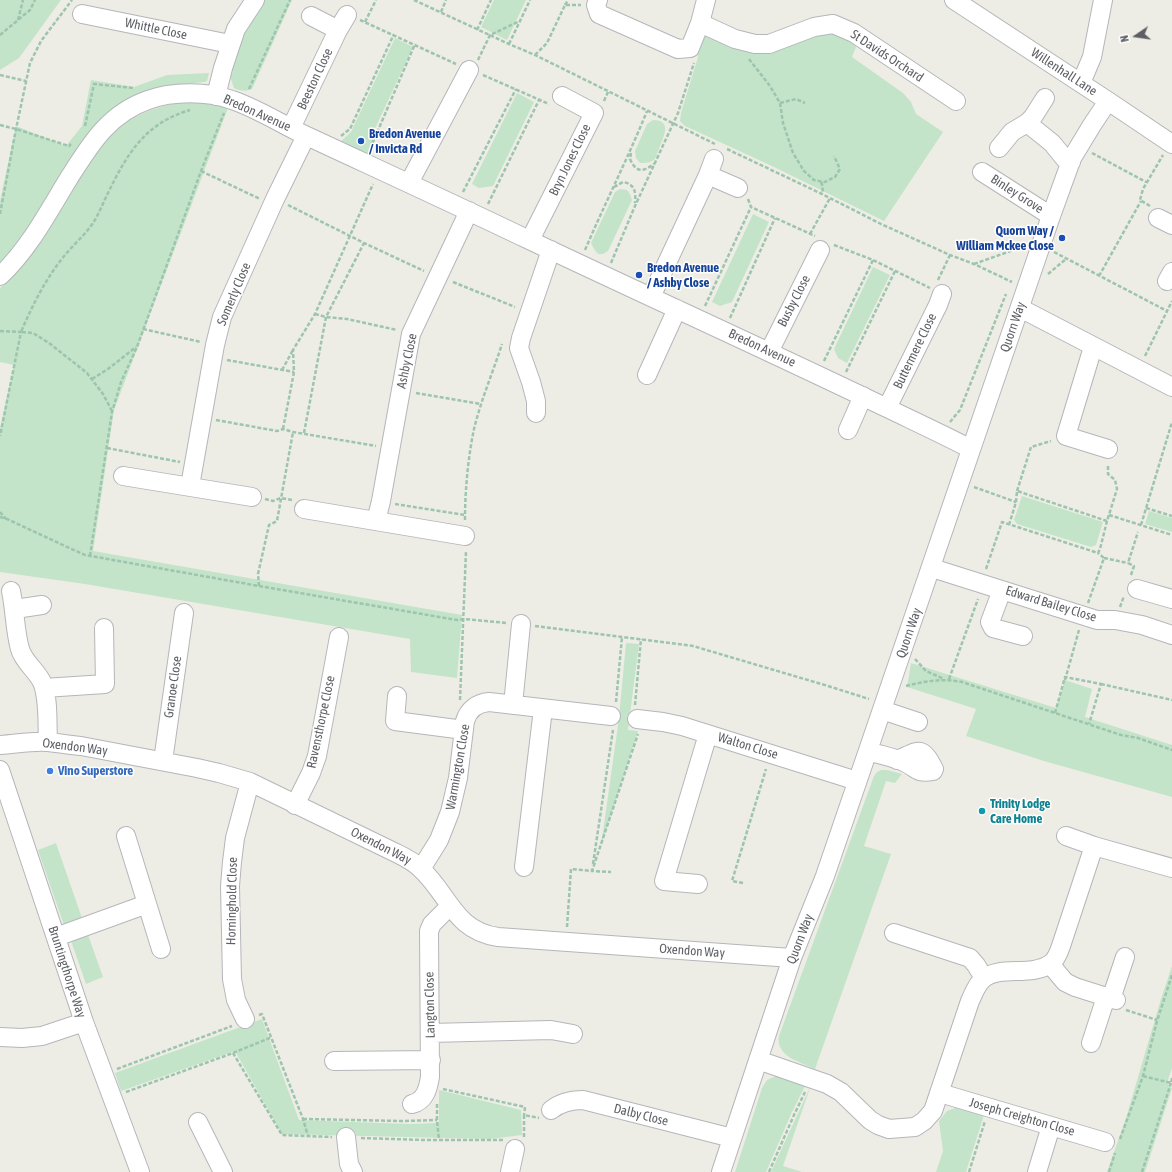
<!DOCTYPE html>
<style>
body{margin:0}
#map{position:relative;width:1172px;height:1172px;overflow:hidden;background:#eeede5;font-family:"Asap Condensed",sans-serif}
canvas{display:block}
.north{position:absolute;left:1116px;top:16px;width:40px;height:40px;-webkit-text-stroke:3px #fff;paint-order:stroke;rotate:257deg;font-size:11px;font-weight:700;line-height:16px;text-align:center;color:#5d5f64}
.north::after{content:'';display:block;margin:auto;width:14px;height:18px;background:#5d5f64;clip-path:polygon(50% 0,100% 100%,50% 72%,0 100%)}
</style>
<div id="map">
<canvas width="1172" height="1172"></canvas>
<div class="north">N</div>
</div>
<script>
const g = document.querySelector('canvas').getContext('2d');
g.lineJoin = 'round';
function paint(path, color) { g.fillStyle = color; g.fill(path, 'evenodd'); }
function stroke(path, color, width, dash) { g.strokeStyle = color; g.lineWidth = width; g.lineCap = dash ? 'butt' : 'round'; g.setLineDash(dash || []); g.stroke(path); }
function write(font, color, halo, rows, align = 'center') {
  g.font = font + ' "Asap Condensed",sans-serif'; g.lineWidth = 3; g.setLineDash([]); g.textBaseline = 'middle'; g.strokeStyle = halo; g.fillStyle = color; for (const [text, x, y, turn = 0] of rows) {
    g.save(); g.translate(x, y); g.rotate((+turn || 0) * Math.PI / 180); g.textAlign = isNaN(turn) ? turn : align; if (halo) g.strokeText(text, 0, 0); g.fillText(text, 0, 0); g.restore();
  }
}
const green = new Path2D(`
 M0 0H61L19 58 0 70Z
 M263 0H292L252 89C246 92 240 91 234 88L231 79 230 67 243 28Z
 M494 0H526L507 40 481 27Z
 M702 29 794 40 833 32 852 40 856 47 852 57 903 93 911 102 916 114 943 132 884 221 774 167 685 126 680 121 681 113 698 57 695 48Z
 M395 38 413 47 373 133 372 157 339 143 351 132Z
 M209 73 207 81 204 82 170 86 138 95 22 243 0 265V201L16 126 66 146 82 126 91 80 134 87 167 75Z
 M517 93 534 102 493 186 479 188 472 184Z
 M186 102H208L228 108 114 410 93 551 462 615 457 678 411 672 410 639 85 584 0 572V428L14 365 0 362V288L22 267 39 244 102 142C127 118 152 106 186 102Z
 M653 120C672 120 664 136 660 146 658 150 657 155 655 159 651 163 645 163 640 163L636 158 635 151 647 124Z
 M620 189 627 190 630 194 632 200 608 251 603 254H598L594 249 591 243 615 192Z
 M753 214 769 222 732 302 720 306 712 302Z
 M873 267 890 275 847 363 838 358 834 349Z
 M1022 496 1103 522 1096 545 1091 547 1017 524 1014 520Z
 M1149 511 1172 518V532L1145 524Z
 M626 643 639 644 628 730 638 731 601 846 619 718Z
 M911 663 1056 708 1065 680 1092 689 1085 717 1172 745V797L1044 761 966 736 976 709 907 687Z
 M881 770H887L902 774 895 783 886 781 864 846 891 854 815 1069C800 1062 775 1056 779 1036L874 776 877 772Z
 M56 843 84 924 66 931 38 850Z
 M87 932 103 977 86 984 70 938Z
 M1172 966V1068L1167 1083 1172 1088 1145 1172H1107L1126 1118 1161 999Z
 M262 1019 299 1120 409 1124 439 1123V1090L521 1110 522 1135 490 1139 282 1134 235 1051 121 1091 115 1073Z
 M776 1076H780L806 1084 792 1112 766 1172H735L762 1088 767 1080Z
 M811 1085 783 1166 802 1172H771Z
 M955 1108H964L984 1115 966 1172H936L943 1151 939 1121 947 1111Z`);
const path = new Path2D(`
 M414 0 509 44 535 55 715 144
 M565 5 568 0
 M441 12 446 0
 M18 20 23 0
 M360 20 456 64
 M365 22 376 0
 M477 30 491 0
 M0 35 30 10 35 0
 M509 44 530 0
 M535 55 547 43 565 5H581
 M749 59 770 86 780 103 783 123 793 153 804 171 814 180 825 182 835 177 840 169 834 156
 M478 60 490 35 520 21
 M0 75 26 81
 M483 75 549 104
 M249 89 290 0
 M604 101 608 92
 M780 103 796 99 805 103
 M0 125 16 129 69 146 71 144
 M85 126 94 84 134 88
 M341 136 350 129 394 34
 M370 149 415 44
 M727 149 822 194 881 224 950 255 974 264 1012 282
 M631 153 630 159C636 173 643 172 654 164
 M1092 153 1146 182
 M201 171 260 199
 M821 182 823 187 822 194
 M614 187 623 182C635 184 636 192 635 203
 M463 192 516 89
 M748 199 751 207 815 236
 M488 204 539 100
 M288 205 364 243 424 271
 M1150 206 1140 200 1143 189 1163 155
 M0 214 16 129 30 63 41 41 72 0
 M810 234 830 198
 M834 245 873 260 930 288
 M585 250C605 203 628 158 647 111
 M1054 252 1167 311
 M611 263 635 206 678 113 694 63
 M974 264 1025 246
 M1048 274 1066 259
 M1099 276 1141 201
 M938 280 950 255
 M453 282 515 307
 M705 306 751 207
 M315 314 326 317 347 319 397 330
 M730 318 775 218
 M143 329 201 342
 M0 331 21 332 0 436
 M1145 356 1172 301
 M227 360 294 372
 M824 361 873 260
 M282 370 293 350
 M846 372 895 271
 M92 379 108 369 136 347
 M416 393 481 404
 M112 411 103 394 87 373 49 343 33 333 21 332C33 304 46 278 65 255 73 245 85 235 93 223 99 214 103 203 108 193 127 154 145 123 190 110
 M216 420 277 431 283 429 293 432 376 446
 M950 422 960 410 1006 294
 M283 429 294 372 293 350 315 314 373 184
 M304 433 326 317 364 243
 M107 448 180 462
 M974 487 1016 502
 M1017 491 1031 447 1051 441
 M265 499 273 501 281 498 292 500
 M395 504 465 515
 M1146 508 1172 516
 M0 512 6 519
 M1109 515 1172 535
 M0 517 7 519 65 546 85 555 259 586 457 620 464 619 507 623
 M465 520C465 490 468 458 474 429 481 400 493 372 502 344
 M1009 525 1016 502 1017 491 1107 521 1117 489 1115 480 1108 474V464
 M1141 525 1172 422
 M90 556 112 412 121 382 137 347 201 171 224 113
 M1104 558 1128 563
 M986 569 1002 522 1098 553 1100 549 1107 521
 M1131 575 1134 566 1128 563 1138 532
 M259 586 258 574 269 525 277 521 293 432
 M1088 603 1104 558 1098 553
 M1120 607 1124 596
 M535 626 693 646 828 686 869 699
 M915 659 926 671 944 679
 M949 679 978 599
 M1065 680 1079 630
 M1101 684 1172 700
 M906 686C925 681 943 678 962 682L1121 735 1138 738 1172 750
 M460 700 466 551
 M616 702 622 637
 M635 705 641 639
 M1055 713 1065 677 1101 684 1089 724
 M593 864 613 730
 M592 869V871L611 872
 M743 883 732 881 766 769
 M567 927 571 869 592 871 638 734
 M1126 1010 1157 1020
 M259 1015 262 1014 303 1119 308 1136
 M233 1053 282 1135 332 1137
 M117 1069 232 1026
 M1143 1076 1171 1083 1172 1078
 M443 1089 525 1107 524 1115
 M126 1092 233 1053 272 1037
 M437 1104V1120L439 1140
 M303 1119 403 1121 437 1120
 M524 1137V1115L539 1118
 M361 1138 424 1140H504
 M1120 1139 1143 1076 1157 1021 1172 975
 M769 1172 794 1115 805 1092
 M969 1172 985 1121
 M1109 1172 1115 1153
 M1142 1172 1171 1083`);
const minor = new Path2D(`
 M598 0 596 5 599 14 678 49 690 48 700 23 706 0
 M954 0 1108 101 1172 144
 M82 14 230 44
 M700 23 735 39 755 44H769L814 27 833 24 854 33 956 101
 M338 30 347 15
 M1081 83 1092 57 1103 0
 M216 96 223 68 236 29 255 0
 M1027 123 1052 143 1065 159 1071 162
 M291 128 338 30 311 16
 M999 148 1012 132 1027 123 1033 117 1045 98
 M982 172 1051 216
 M708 175 714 159
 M409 183 469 70
 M1158 218 1172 225
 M530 240 594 113 562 96
 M0 276C29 249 48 212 69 178 90 145 108 114 148 100 172 91 208 91 232 100 259 109 284 126 309 137 382 171 454 204 527 239 647 296 769 351 889 409 916 422 944 435 971 449
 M1167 281 1172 272
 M651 297 708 175 738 188
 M1020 308 1172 387
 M1093 347 1066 436 1108 449
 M769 352 820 250
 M647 375 677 309
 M887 408 938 305 942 294
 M536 413V401L531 382 519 348 521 338 551 250
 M848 430 863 396
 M123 476 252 497
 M190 486 215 345 222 317 275 199 306 136
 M304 509 465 536
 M376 521 381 501 411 334 469 211
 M932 568 1097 620H1115L1142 625 1172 635
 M1137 589 1172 599
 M1002 590 990 622 993 628 1023 636
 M11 591C15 610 15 632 20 649 23 661 36 670 42 682 49 698 47 724 48 742
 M15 609 42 605
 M44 688 105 684 104 628
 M397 696 395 721 464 730
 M513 705 521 624
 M882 710 918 722
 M637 719 663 722 682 726 857 781
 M0 745C16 744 31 741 47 742 58 743 70 745 81 746L197 768 219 773 250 782 392 851C402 856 412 860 420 868 449 894 454 931 498 937L792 958
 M868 751C880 755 893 757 904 762 917 768 916 774 933 771L934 769C921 744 919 751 897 760
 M163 761 184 613
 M0 770 84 1022 140 1172
 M295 805 311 773 317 756 339 637
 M126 836 161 949
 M1066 836 1094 846 1172 868
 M524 867 543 709
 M421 869 439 840 450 812 458 778 465 721C468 710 477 703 489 702L611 716
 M698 884 664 881 708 734
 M894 933 970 958 976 965 984 978
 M56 937 147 904
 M1050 964 1065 982 1075 987 1116 1000
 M1111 999 1125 957
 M245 1019 236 1000 232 979 230 886 232 862 235 838 250 782
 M430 1033 551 1030 573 1034
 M0 1037 22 1038 42 1036 84 1022
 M1091 1043 1106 997
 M758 1060 827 1084 841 1092 870 1120 878 1125 889 1129 915 1127 924 1121 933 1111 970 1001C974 993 976 985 983 979 999 965 1031 977 1050 964 1055 961 1059 952 1061 946L1094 846
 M334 1061 431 1060
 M940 1093 1105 1142
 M412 1104C425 1101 428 1089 430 1077L429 931 432 924 450 906
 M551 1110C561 1102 571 1100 583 1100L732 1138
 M198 1122 223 1172
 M346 1137 349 1164 353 1172
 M510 1172 515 1149
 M721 1172 792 958 825 876 1051 216 1072 158 1092 125 1108 101
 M1037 1172 1051 1126`);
const markers = [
 [361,141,4,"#1a4fb4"],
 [1062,238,4,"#1a4fb4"],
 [639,275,4,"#1a4fb4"],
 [50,771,4,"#3f7fe0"],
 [982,811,4,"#0f9aa8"]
];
const streetNames = [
 ["Whittle Close",156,29,12],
 ["St Davids Orchard",887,56,33],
 ["Willenhall Lane",1064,72,33],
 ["Beeston Close",315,79,-65],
 ["Bredon Avenue",257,113,24],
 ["Bryn Jones Close",570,160,-64],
 ["Binley Grove",1017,194,33],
 ["Somerly Close",234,294,-67],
 ["Busby Close",794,301,-63],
 ["Quorn Way",1013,327,-71],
 ["Bredon Avenue",762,348,25],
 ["Buttermere Close",915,351,-64],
 ["Ashby Close",407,361,-78],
 ["Edward Bailey Close",1051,604,17],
 ["Quorn Way",909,633,-71],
 ["Granoe Close",173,687,-82],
 ["Ravensthorpe Close",321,722,-78],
 ["Walton Close",748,746,17],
 ["Oxendon Way",75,747,7],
 ["Warmington Close",458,767,-80],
 ["Oxendon Way",381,846,27],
 ["Horninghold Close",232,901,-89],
 ["Quorn Way",800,939,-69],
 ["Oxendon Way",692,951,4],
 ["Bruntingthorpe Way",67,972,72],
 ["Langton Close",430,1005,-91],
 ["Dalby Close",641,1115,14],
 ["Joseph Creighton Close",1022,1117,16]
];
const transitNames = [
 ["Bredon Avenue",369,134],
 ["/ Invicta Rd",369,149],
 ["Quorn Way /",1054,231,"right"],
 ["William Mckee Close",1054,246,"right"],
 ["Bredon Avenue",647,268],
 ["/ Ashby Close",647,283]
];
const shopNames = [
 ["Vino Superstore",58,771]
];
const cultureNames = [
 ["Trinity Lodge",990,804],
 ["Care Home",990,819]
];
paint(green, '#c3e4c8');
stroke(minor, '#b5b6bb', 20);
stroke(path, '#9dc4ae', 2.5, [4, 2]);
stroke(minor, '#fff', 18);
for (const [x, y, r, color] of markers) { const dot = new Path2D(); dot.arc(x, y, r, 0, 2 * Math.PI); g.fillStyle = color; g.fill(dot); stroke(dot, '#fff', 1.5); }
write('13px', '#5d5f64', '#fff', streetNames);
write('bold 13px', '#164399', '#fff', transitNames, 'left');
write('bold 13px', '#366cbe', '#fff', shopNames, 'left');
write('bold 13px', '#0d838f', '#fff', cultureNames, 'left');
</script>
